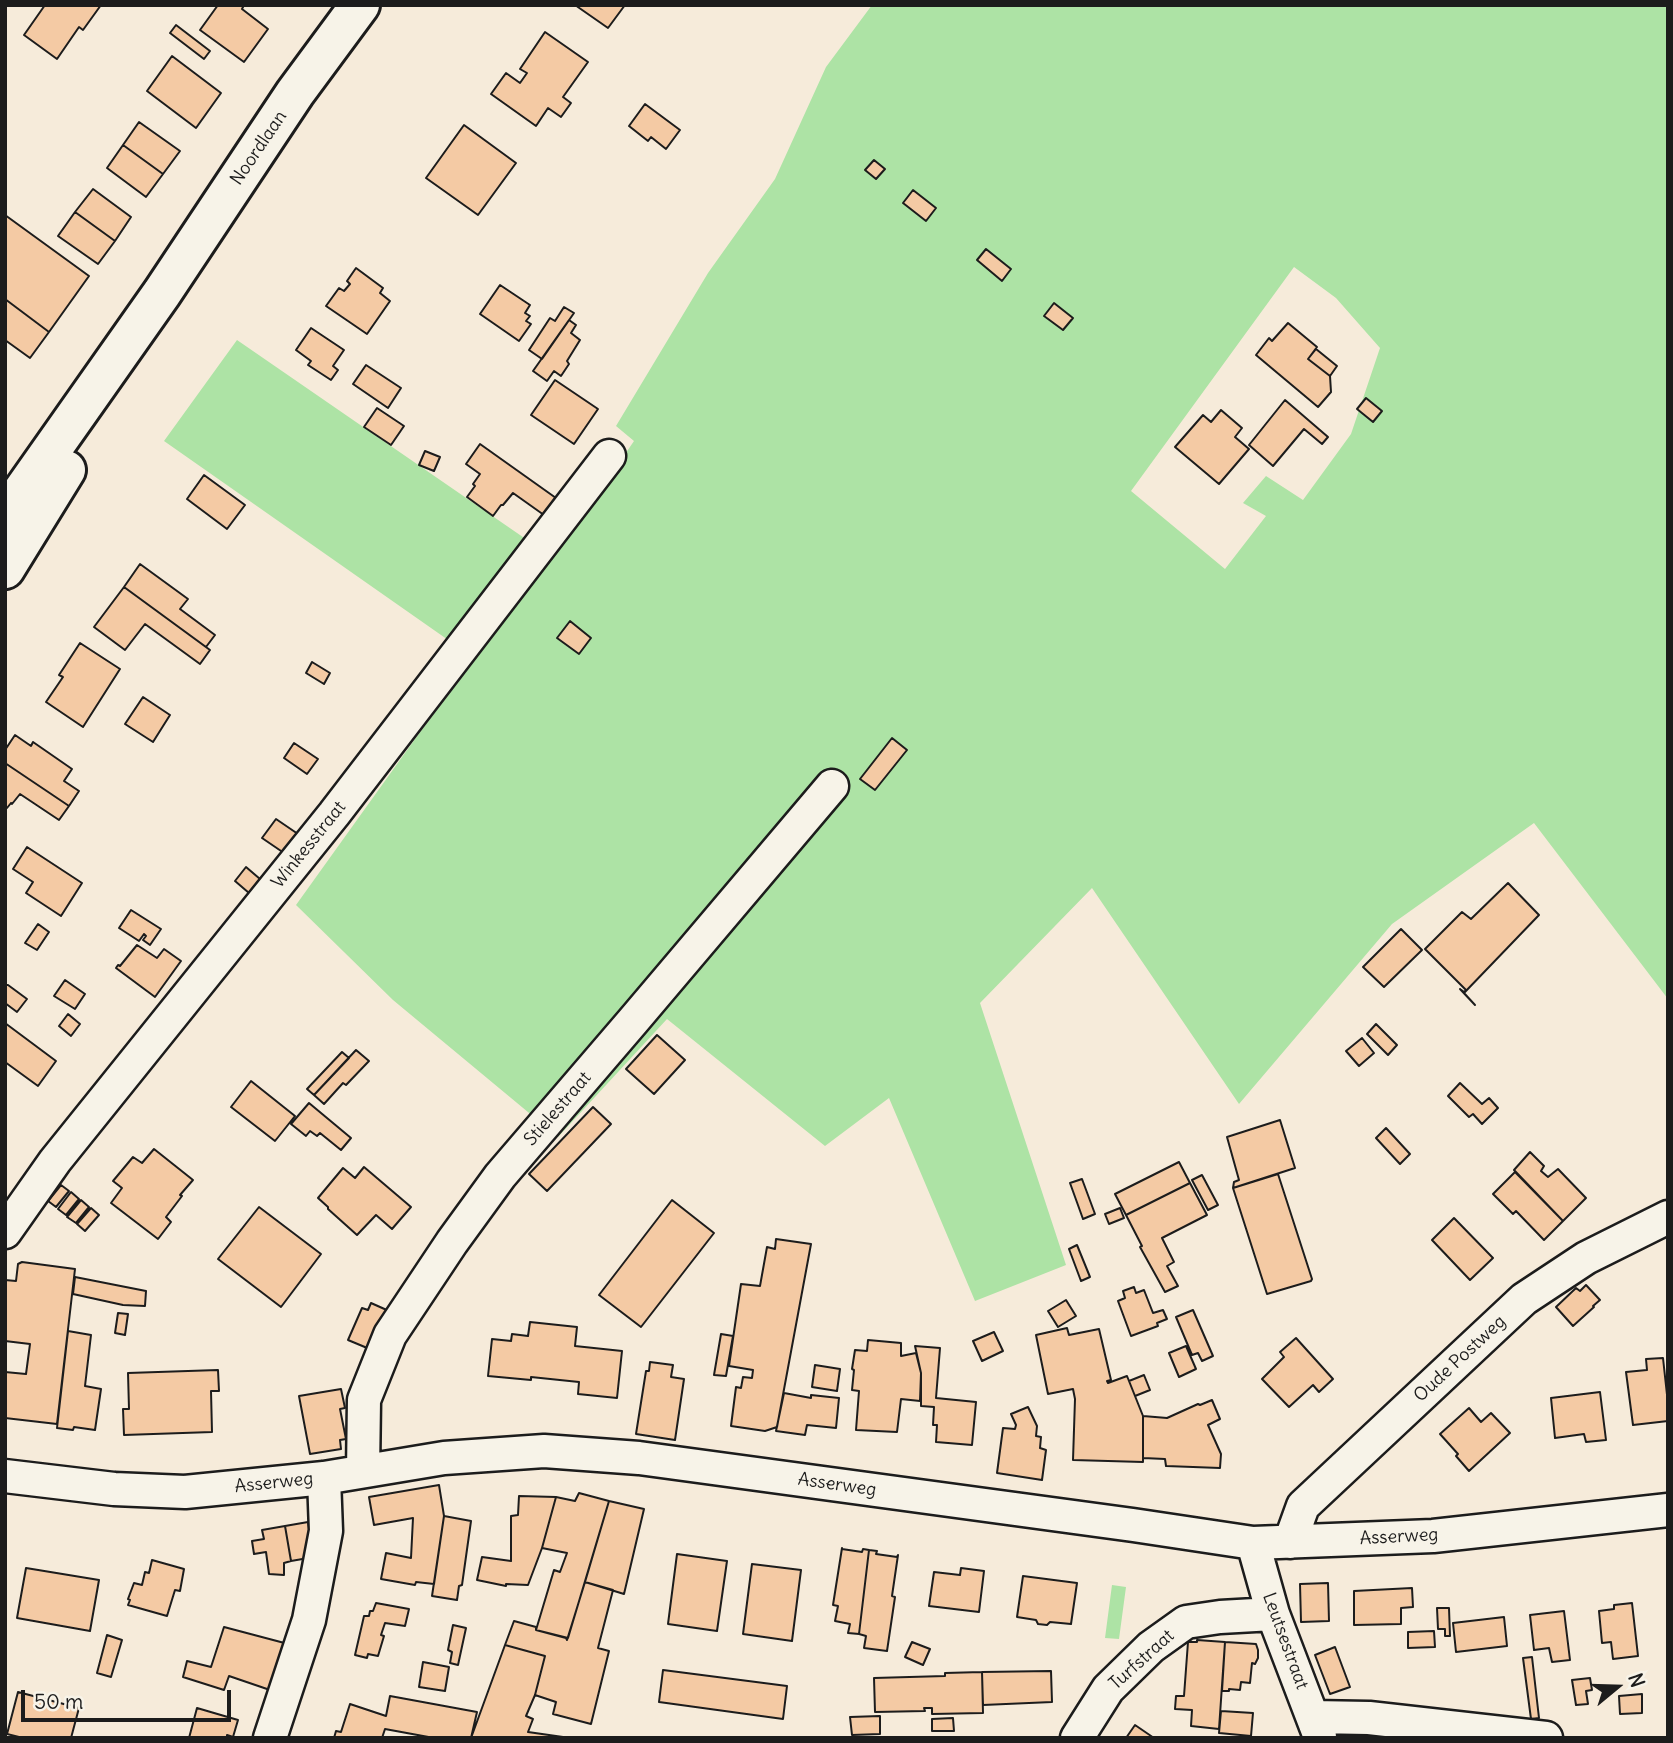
<!DOCTYPE html>
<style>
body{margin:0}
#map{position:relative;width:1673px;height:1743px;overflow:hidden;background:#f6ebda;font-family:Delius,sans-serif}
canvas{display:block}
.frame{position:absolute;inset:0;border:7px solid #1c1c1c;pointer-events:none}
.north{position:absolute;left:1582px;top:1652px;width:70px;height:70px;-webkit-text-stroke:5px #f7f3e8;paint-order:stroke;rotate:71deg;font-size:19px;font-weight:700;line-height:28px;text-align:center;color:#1c1c1c}
.north::after{content:'';display:block;margin:auto;width:24px;height:32px;background:#1c1c1c;clip-path:polygon(50% 0,100% 100%,50% 72%,0 100%)}
.scale{position:absolute;left:21px;top:1690px;width:210px;height:32px;box-sizing:border-box;border:4px solid #1c1c1c;border-top:0;padding-left:9px;font-size:21px;line-height:24px;white-space:nowrap;color:#1c1c1c;-webkit-text-stroke:5px #f7f3e8;paint-order:stroke}
</style>
<div id="map">
<canvas width="1673" height="1743"></canvas>
<div class="frame"></div>
<div class="north">N</div>
<div class="scale">50 m</div>
</div>
<script>
const g = document.querySelector('canvas').getContext('2d');
g.lineJoin = 'round';
function paint(path, color) { g.fillStyle = color; g.fill(path, 'evenodd'); }
function stroke(path, color, width, dash) { g.strokeStyle = color; g.lineWidth = width; g.lineCap = dash ? 'butt' : 'round'; g.setLineDash(dash || []); g.stroke(path); }
function write(font, color, halo, rows, align = 'center') {
  g.font = font + ' Delius,sans-serif'; g.lineWidth = 5; g.setLineDash([]); g.textBaseline = 'middle'; g.strokeStyle = halo; g.fillStyle = color; for (const [text, x, y, turn = 0] of rows) {
    g.save(); g.translate(x, y); g.rotate((+turn || 0) * Math.PI / 180); g.textAlign = isNaN(turn) ? turn : align; if (halo) g.strokeText(text, 0, 0); g.fillText(text, 0, 0); g.restore();
  }
}
const green = new Path2D(`
 M872 5H1668V999L1534 823 1392 924 1239 1104 1092 888 980 1003 1066 1265 975 1301 889 1098 825 1146 667 1019 558 1137 393 1000 296 905 420 732 563 545 634 441 616 426 708 273 775 179 826 67ZM1294 267 1336 298 1380 348 1351 434 1303 500 1266 476 1243 503 1266 516 1225 569 1131 491Z
 M237 340 533 544 451 642 164 441Z
 M1112 1585 1126 1587 1119 1639 1105 1638Z`);
const building = new Path2D(`
 M45 5H101L83 30 79 27 57 59 24 35Z
 M218 5H244L242 9 268 29 244 62 200 30Z
 M575 5H625L608 28Z
 M176 25 210 51 204 59 170 33Z
 M545 32 588 62 563 97 571 103 561 117 548 108 536 126 491 94 506 73 520 83 527 73 520 69Z
 M172 56 221 93 196 128 147 91Z
 M645 104 680 130 666 149 651 137 648 141 629 126Z
 M139 122 180 151 163 174 123 145Z
 M464 125 516 163 478 215 426 178Z
 M123 145 163 174 146 197 107 168Z
 M874 160 885 169 876 179 865 170Z
 M93 189 131 217 115 241 75 212Z
 M913 190 936 208 926 221 903 203Z
 M75 212 115 241 98 264 58 236Z
 M5 215 89 276 49 332 5 299Z
 M986 249 1011 269 1002 281 977 260Z
 M356 268 383 288 380 293 390 301 367 334 326 306 339 288 344 291 350 284 347 281Z
 M500 285 530 305 525 313 530 316 526 321 531 324 519 341 480 314Z
 M5 299 49 332 30 358 5 340Z
 M1054 303 1073 318 1063 330 1044 316Z
 M564 307 574 313 542 359 529 350 550 318 555 321Z
 M569 320 576 325 571 333 580 340 567 361 569 364 561 376 554 371 547 381 533 371Z
 M1288 323 1317 347 1308 359 1330 376 1331 392 1318 407 1256 355 1269 338 1272 341Z
 M311 328 344 350 333 366 338 370 331 380 308 365 311 361 296 350Z
 M1316 349 1337 366 1330 376 1308 359Z
 M366 365 401 388 388 408 353 384Z
 M555 380 598 409 574 444 531 415Z
 M1366 398 1382 411 1373 422 1357 409Z
 M1285 400 1328 437 1322 444 1304 429 1273 466 1249 445Z
 M377 408 404 426 391 445 364 427Z
 M1221 410 1242 428 1235 437 1249 449 1219 484 1175 447 1203 415 1211 422Z
 M480 444 563 503 551 520 513 493 503 505H501L493 516 467 497 475 486 473 484 480 474 466 464Z
 M425 451 440 457 434 471 419 465Z
 M204 475 245 505 227 529 187 499Z
 M140 564 188 599 180 609 215 635 206 647 124 587Z
 M124 587 210 650 200 664 145 624 125 650 94 627Z
 M570 621 591 638 579 654 557 638Z
 M80 643 120 669 83 727 46 702 63 677 59 675Z
 M312 662 330 673 324 684 306 673Z
 M143 697 170 715 153 742 125 724Z
 M15 735 31 746 33 742 72 769 64 781 79 791 69 806 5 763V750Z
 M892 738 907 750 875 790 860 779Z
 M294 743 318 759 307 774 284 758Z
 M5 763 69 806 59 820 20 794 12 804 11 803 7 808 5 807Z
 M276 819 298 834 284 853 262 838Z
 M27 847 82 883 61 916 26 893 33 882 13 869Z
 M246 867 260 879 249 893 235 881Z
 M1508 883 1539 915 1464 993 1475 1005 1460 989 1464 992 1466 990 1425 949 1462 912 1471 919Z
 M131 910 161 929 150 945 143 940 146 936 144 934 139 941 119 928Z
 M38 924 49 932 37 950 25 943Z
 M1401 929 1422 950 1384 987 1363 967Z
 M137 945 157 958 164 949 181 961 155 997 116 968 118 965 120 966Z
 M65 980 85 994 75 1009 54 996Z
 M5 985H8L27 999 17 1012 5 1003Z
 M68 1014 80 1024 71 1036 59 1026Z
 M5 1023 56 1061 38 1086 5 1062Z
 M1376 1024 1397 1045 1388 1055 1367 1034Z
 M657 1035 685 1060 654 1094 626 1069Z
 M1362 1038 1374 1053 1359 1066 1346 1051Z
 M356 1050 369 1061 346 1085 343 1083 324 1104 314 1095Z
 M342 1052 349 1058 314 1095 307 1089Z
 M251 1081 295 1116 275 1141 231 1107Z
 M1460 1083 1482 1104 1489 1098 1498 1108 1482 1124 1473 1114 1469 1117 1448 1096Z
 M309 1103 351 1138 341 1150 320 1133 317 1136 310 1131 306 1136 291 1124Z
 M593 1107 611 1124 547 1191 529 1174Z
 M1280 1120 1295 1168 1233 1188 1234 1182 1239 1180 1227 1137Z
 M1386 1128 1410 1154 1400 1164 1376 1138Z
 M154 1149 193 1180 180 1195 182 1196 166 1217 171 1222 158 1239 111 1203 122 1188 113 1181 133 1157 142 1163Z
 M1530 1152 1544 1166 1541 1171 1548 1177 1558 1169 1586 1198 1563 1221 1514 1170Z
 M1179 1162 1190 1183 1126 1215 1115 1194Z
 M364 1167 411 1207 392 1229 376 1215 357 1235 328 1209V1207L318 1198 343 1168 355 1178Z
 M1515 1172 1563 1221 1544 1240 1516 1211 1513 1214 1493 1194Z
 M1278 1174 1312 1279 1311 1281 1267 1294 1233 1188Z
 M1202 1175 1218 1205 1208 1210 1192 1180Z
 M1082 1179 1095 1214 1083 1219 1070 1183Z
 M1190 1183 1207 1215 1162 1238 1174 1262 1167 1266 1178 1286 1165 1292 1140 1247 1142 1246 1126 1215Z
 M61 1185 69 1191 56 1207 48 1201Z
 M71 1192 79 1199 66 1215 58 1209Z
 M81 1200 89 1207 76 1223 67 1217Z
 M672 1200 714 1233 641 1327 599 1295Z
 M259 1207 321 1254 281 1307 218 1259Z
 M91 1208 99 1215 85 1231 77 1224Z
 M1120 1208 1124 1218 1109 1224 1105 1214Z
 M1454 1218 1493 1258 1470 1280 1432 1240Z
 M776 1239 811 1244 777 1427 765 1431 731 1426 736 1387 741 1388 743 1377 752 1378 753 1370 729 1366 741 1284 760 1286 767 1247 775 1249Z
 M1077 1245 1090 1277 1081 1281 1069 1249Z
 M22 1262 75 1269 57 1424 5 1418V1372L26 1374 30 1344 5 1341V1280L16 1281 18 1264Z
 M75 1277 146 1291 145 1306 123 1305 73 1294Z
 M1586 1285 1600 1300 1593 1306 1594 1307 1573 1326 1556 1307 1576 1288 1580 1291Z
 M1134 1287 1136 1293 1144 1290 1153 1313 1163 1310 1167 1319 1157 1323 1158 1326 1131 1336 1118 1301 1125 1298 1123 1291Z
 M1066 1300 1076 1316 1058 1327 1048 1311Z
 M371 1303 389 1311 372 1350 348 1340 362 1308 368 1310Z
 M1193 1310 1213 1356 1202 1361 1198 1353 1192 1355 1176 1317Z
 M118 1313 128 1314 125 1335 115 1333Z
 M530 1322 577 1327 575 1346 622 1351 617 1398 578 1394 579 1382 531 1377V1380L488 1376 492 1339 511 1341 512 1334 528 1336Z
 M1067 1328 1069 1335 1099 1329 1111 1380 1107 1381 1108 1383 1127 1376 1143 1416V1462L1073 1460 1075 1399 1073 1389 1048 1394 1036 1335Z
 M68 1331 91 1335 85 1386 101 1389 95 1430 74 1427 73 1430 57 1428Z
 M994 1332 1003 1351 982 1361 973 1341Z
 M721 1334 733 1336 726 1376 714 1375Z
 M1296 1338 1333 1379 1319 1392 1313 1385 1289 1407 1262 1379 1284 1357 1280 1352Z
 M868 1340 901 1343V1356L916 1353 921 1373 920 1401 901 1399 897 1432 856 1430 859 1391 852 1390 854 1370 852 1369 855 1350 867 1351Z
 M915 1346 940 1348 936 1398 976 1402 972 1445 936 1442 937 1425H933L934 1407 921 1406V1373Z
 M1186 1346 1196 1369 1179 1377 1169 1353Z
 M1663 1358 1668 1404V1421L1633 1425 1626 1372 1647 1370 1646 1359Z
 M650 1362 673 1365 671 1377 684 1379 675 1440 636 1434 646 1371H649Z
 M815 1365 840 1369 837 1391 812 1387Z
 M218 1370 219 1391H211L212 1432 124 1435 123 1409H129L128 1373Z
 M1144 1375 1150 1390 1135 1396 1129 1381Z
 M341 1389 345 1408 340 1409 346 1439 340 1440 341 1449 310 1454 299 1396Z
 M1600 1392 1606 1440 1586 1442 1584 1434 1555 1438 1551 1398Z
 M784 1393 811 1398V1395L839 1398 836 1428 807 1425 805 1435 776 1431Z
 M1212 1400 1220 1419 1208 1425 1221 1454 1220 1468 1166 1466 1165 1459 1143 1458V1416L1167 1418 1198 1404 1200 1405Z
 M1028 1407 1037 1426 1036 1436 1041 1437 1040 1448 1046 1450 1042 1480 997 1473 1003 1428 1015 1429 1016 1425 1011 1414Z
 M1469 1408 1481 1422 1491 1413 1510 1433 1469 1471 1456 1456 1458 1454 1440 1434Z
 M439 1485 444 1516 434 1584 416 1582 415 1585 381 1579 386 1553 411 1558 413 1518 374 1525 369 1497Z
 M579 1493 609 1501 568 1638 536 1630 554 1570 560 1572 567 1553 542 1548 556 1497 575 1501Z
 M519 1496 556 1497 542 1548 528 1585 506 1584V1586L477 1580 482 1557 511 1561V1516L518 1515Z
 M609 1501 644 1509 624 1594 585 1582Z
 M444 1516 471 1521 462 1585 459 1586 457 1600 432 1596Z
 M308 1522 314 1557 291 1561 285 1526Z
 M285 1526 291 1561 284 1563V1575L269 1574 266 1552 254 1554 252 1541 264 1539 262 1530Z
 M842 1548V1549L862 1552 863 1549 869 1550 859 1634 848 1633 850 1624 835 1621 838 1606 833 1605Z
 M869 1550 877 1551 876 1554 897 1557 898 1555 892 1596 895 1597 887 1651 864 1648 866 1636 859 1634Z
 M677 1554 727 1561 717 1631 668 1624Z
 M152 1560 184 1569 180 1591 175 1590 167 1616 128 1605 130 1600 128 1599 134 1583 142 1585 145 1572 149 1573Z
 M752 1564 801 1570 792 1641 743 1634Z
 M26 1568 99 1580 90 1631 17 1618Z
 M961 1568 984 1571 979 1612 929 1606 934 1572 960 1575Z
 M1023 1576 1077 1583 1071 1624 1050 1622 1047 1625 1038 1624 1036 1620 1017 1617Z
 M585 1582 613 1590 598 1648 609 1651 591 1724 553 1714 556 1702 535 1695 545 1656 505 1645 514 1621 536 1627V1630L566 1638 567 1640Z
 M1328 1583 1329 1621 1301 1622 1300 1584Z
 M1412 1588 1413 1607 1401 1608V1624L1354 1625V1591Z
 M376 1603 409 1609 405 1626 385 1623 381 1635 384 1636 378 1656 368 1654 367 1658 355 1655 364 1616H369L370 1611H373Z
 M1632 1603 1638 1656 1613 1659 1611 1642 1602 1643 1599 1611 1614 1609V1605Z
 M1437 1608H1449L1450 1636H1445V1629H1438Z
 M1564 1611 1570 1660 1552 1662 1549 1648 1534 1650 1530 1615Z
 M1504 1617 1507 1646 1456 1652 1453 1623Z
 M453 1625 466 1628 458 1665 450 1663 452 1652 448 1650Z
 M224 1627 292 1645 270 1690 229 1676 224 1690 183 1677 187 1661 211 1667Z
 M1434 1631 1435 1647 1408 1648V1632Z
 M107 1635 122 1640 111 1677 97 1673Z
 M1197 1640 1225 1642 1219 1729 1191 1726 1192 1710 1175 1709 1176 1696H1184L1188 1642H1197Z
 M912 1642 930 1649 923 1665 905 1657Z
 M1225 1642 1256 1644 1258 1650V1658L1255 1664 1252 1663 1250 1683 1241 1682 1240 1690 1229 1689V1691H1222Z
 M505 1645 545 1656 535 1695 526 1716 533 1719 528 1732 570 1738H471Z
 M1335 1647 1350 1687 1330 1694 1315 1655Z
 M1532 1657 1539 1718 1531 1719 1523 1658Z
 M423 1662 449 1667 445 1691 419 1687Z
 M663 1670 787 1686 783 1719 659 1702Z
 M1051 1671 1052 1702 983 1705 982 1672Z
 M982 1672 983 1713 932 1714V1708H924L925 1711 875 1712 874 1678 945 1676V1673Z
 M1590 1678 1592 1690 1586 1691 1588 1704 1576 1705 1572 1680Z
 M18 1692 79 1708 71 1738H23L7 1734Z
 M1642 1694V1713L1620 1714 1619 1696Z
 M390 1696 477 1712 471 1738H434L385 1729 382 1738H334L336 1731 341 1732 350 1704 386 1716Z
 M197 1708 238 1720 233 1737 227 1735V1738H189Z
 M1221 1711 1253 1713 1251 1736 1219 1733Z
 M880 1716V1734L852 1735 850 1717Z
 M953 1718 954 1731H932V1719Z
 M1135 1725 1154 1738H1126Z`);
const street = new Path2D(`
 M5 1232 55 1161 334 814 609 456
 M363 1471 364 1400 390 1335 452 1242 500 1176 633 1021 832 786
 M5 1476 114 1489 185 1492 324 1478 444 1458 544 1451 639 1458 1133 1525 1253 1543 1433 1536 1668 1510
 M1290 1542 1303 1506 1524 1299 1586 1258 1668 1217
 M1253 1543 1273 1614 1320 1737
 M1313 1717 1369 1718 1546 1738
 M270 1738 309 1620 326 1531 324 1478
 M1077 1738 1108 1689 1151 1647 1186 1622 1220 1617 1273 1614`);
const secondary = new Path2D(`
 M5 516 162 293 295 93 360 5
 M5 569 66 470`);
const streetNames = [
 ["Noordlaan",259,148,-56],
 ["Winkesstraat",309,845,-51],
 ["Stielestraat",558,1109,-49],
 ["Oude Postweg",1460,1359,-43],
 ["Asserweg",274,1483,-6],
 ["Asserweg",837,1485,8],
 ["Asserweg",1399,1537,-3],
 ["Leutsestraat",1285,1641,70],
 ["Turfstraat",1142,1660,-42]
];
paint(green, '#ade3a5');
paint(building, '#f4caa4');
stroke(building, '#1c1c1c', 2);
stroke(street, '#1c1c1c', 37);
stroke(secondary, '#1c1c1c', 44);
stroke(street, '#f7f3e8', 32);
stroke(secondary, '#f7f3e8', 38);
write('18px', '#1c1c1c', '#f7f3e8', streetNames);
</script>
